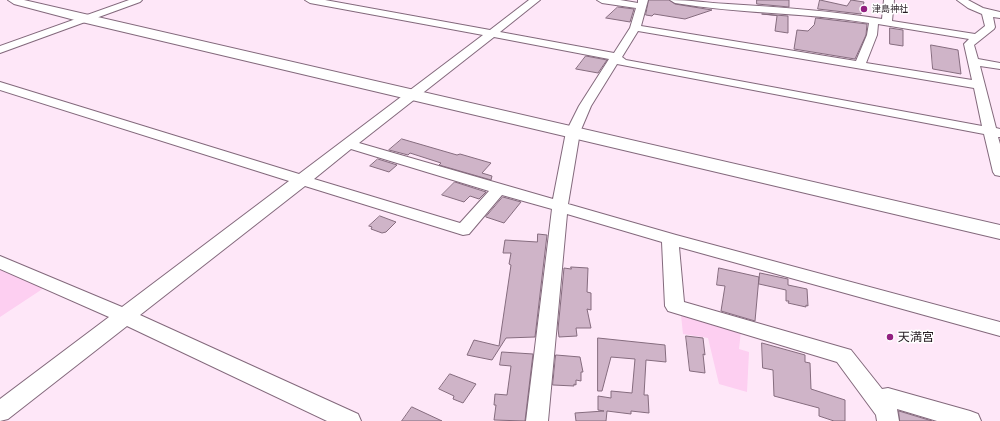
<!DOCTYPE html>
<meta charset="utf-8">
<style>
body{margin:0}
canvas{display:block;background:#fee7f8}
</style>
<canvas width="1000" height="421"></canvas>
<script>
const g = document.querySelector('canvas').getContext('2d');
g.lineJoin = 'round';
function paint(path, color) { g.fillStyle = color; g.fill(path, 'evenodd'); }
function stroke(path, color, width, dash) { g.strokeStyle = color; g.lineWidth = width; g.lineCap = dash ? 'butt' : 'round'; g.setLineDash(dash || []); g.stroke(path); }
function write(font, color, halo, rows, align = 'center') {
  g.font = font + ' "Golos Text","Noto Sans JP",sans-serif'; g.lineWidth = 3; g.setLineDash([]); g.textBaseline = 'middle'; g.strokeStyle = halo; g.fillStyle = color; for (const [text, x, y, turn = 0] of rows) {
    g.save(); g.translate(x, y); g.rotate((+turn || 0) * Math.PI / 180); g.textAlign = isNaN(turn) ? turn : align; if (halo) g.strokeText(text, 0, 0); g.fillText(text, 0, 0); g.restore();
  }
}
const green = new Path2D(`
 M0 268 44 288 0 317Z
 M681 315 741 331 739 349 749 352 747 392 719 384 708 338 683 334Z`);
const building = new Path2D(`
 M649 0H669L675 4 712 10 685 19 654 14 652 16 646 15Z
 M757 0H789V7L757 4Z
 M820 0 847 6 851 0 864 2 861 14 818 9Z
 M618 7 634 9 630 22 606 18Z
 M762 14 788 16V33L775 31 777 16Z
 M816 18 867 24 866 35 855 59 794 49 797 30 808 31 814 25Z
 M890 28 903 30V46L890 44Z
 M931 45 958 50 961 74 933 69Z
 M586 56 607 60 598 73 576 69Z
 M402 139 457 155 460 154 491 163 482 173 492 176 491 180 439 165 441 163 410 153 408 155 389 150Z
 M378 159 397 165 389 172 370 166Z
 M455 182 486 192 479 199 470 196 464 202 442 195Z
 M503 197 521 202 504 223 486 217Z
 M380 216 396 222 386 232 382 233 371 229 372 227 369 226Z
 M538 234 547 235 535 337 506 338 492 360 467 355 474 340 499 346 511 265 509 264 511 253H503L505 240 537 242Z
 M571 267 588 268 587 292 591 293V310L587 309 591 328H576L577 336 559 337 558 329 564 268 571 269Z
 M719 268 759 277 755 321 721 311 725 286 717 285Z
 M760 273 788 279V285L807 289 808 306 806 305V307L788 303 789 301H786V290L759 284Z
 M686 336 703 338 705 355 703 354 705 373 690 371Z
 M598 338 665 345 666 362 646 360 644 395H648L649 413 631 411V414L607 411 606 421H576L575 413 604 411 598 410V396L611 398V391L632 393 635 359 611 357 602 391H598Z
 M762 343 805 355V362L810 363 811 389 845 400V421H834L819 416V408L774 396 773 370 763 368Z
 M502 352 533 354 525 421 494 420 496 405H494L495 394 507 395 511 366 500 365Z
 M556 355 580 357 583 372H581V381L576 380V385L574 384V386L553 385Z
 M450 374 476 384 463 403 453 399 454 396 439 389Z
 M412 407 442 421H402Z
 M899 411 932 421H900Z`);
const minor = new Path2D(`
 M129 0H142L140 2 0 53V46Z
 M305 0H325L490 30 529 0H540L500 32 614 53 630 28 636 8 602 3 597 0H620L638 3V0H648L641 26 856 61 867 35 869 23C804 12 739 14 675 3L670 0C690 0 709 3 728 4 780 7 832 11 882 19L884 0H894L892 21 975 34 985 26 982 14 968 8 957 0H968L983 8 1000 12V18L993 17 995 27 994 29 974 45 978 59 1000 63V69L980 66 996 128 1000 129V137H998L1000 144V176L995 175 993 172 984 134 617 64 591 106 580 132 568 204 676 235 1000 322V336L679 247 684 302 851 350 882 389 888 388 970 411 978 414 981 421H937L897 409 899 421H877L876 415 837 362 668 311 665 306 662 242 567 214 548 421H526L552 209 502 195 469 234 463 235 305 186 140 315 358 414 361 421H327L127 326 8 419 0 421V399L109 317 0 269V256L122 307 289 181 0 90V82L299 174 483 35 310 3ZM878 24 969 39 964 44 972 80 866 63 877 35ZM638 31 974 88 982 126 626 60 622 57ZM494 37 609 59 579 106 566 132 553 199 359 143ZM351 149 489 191 460 223 314 179Z`);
const tertiary = new Path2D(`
 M8 0H24L1000 225V239L86 23 14 4Z`);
const markers = [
 [864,9,4,"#922080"],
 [890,337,4,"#922080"]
];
const farPoinames = [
 ["津島神社",872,9]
];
const nearPoinames = [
 ["天満宮",898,337]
];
paint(green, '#fdcff1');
paint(building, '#cfb4c8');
stroke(building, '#856c7e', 1);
stroke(minor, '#83697c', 2);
stroke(tertiary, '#83697c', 2);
paint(minor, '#fff');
paint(tertiary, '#fff');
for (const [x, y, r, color] of markers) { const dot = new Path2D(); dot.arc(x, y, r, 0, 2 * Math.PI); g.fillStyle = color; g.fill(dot); stroke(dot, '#fff', 1.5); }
write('9px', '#251b22', '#fff', farPoinames, 'left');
write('12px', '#251b22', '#fff', nearPoinames, 'left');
</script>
